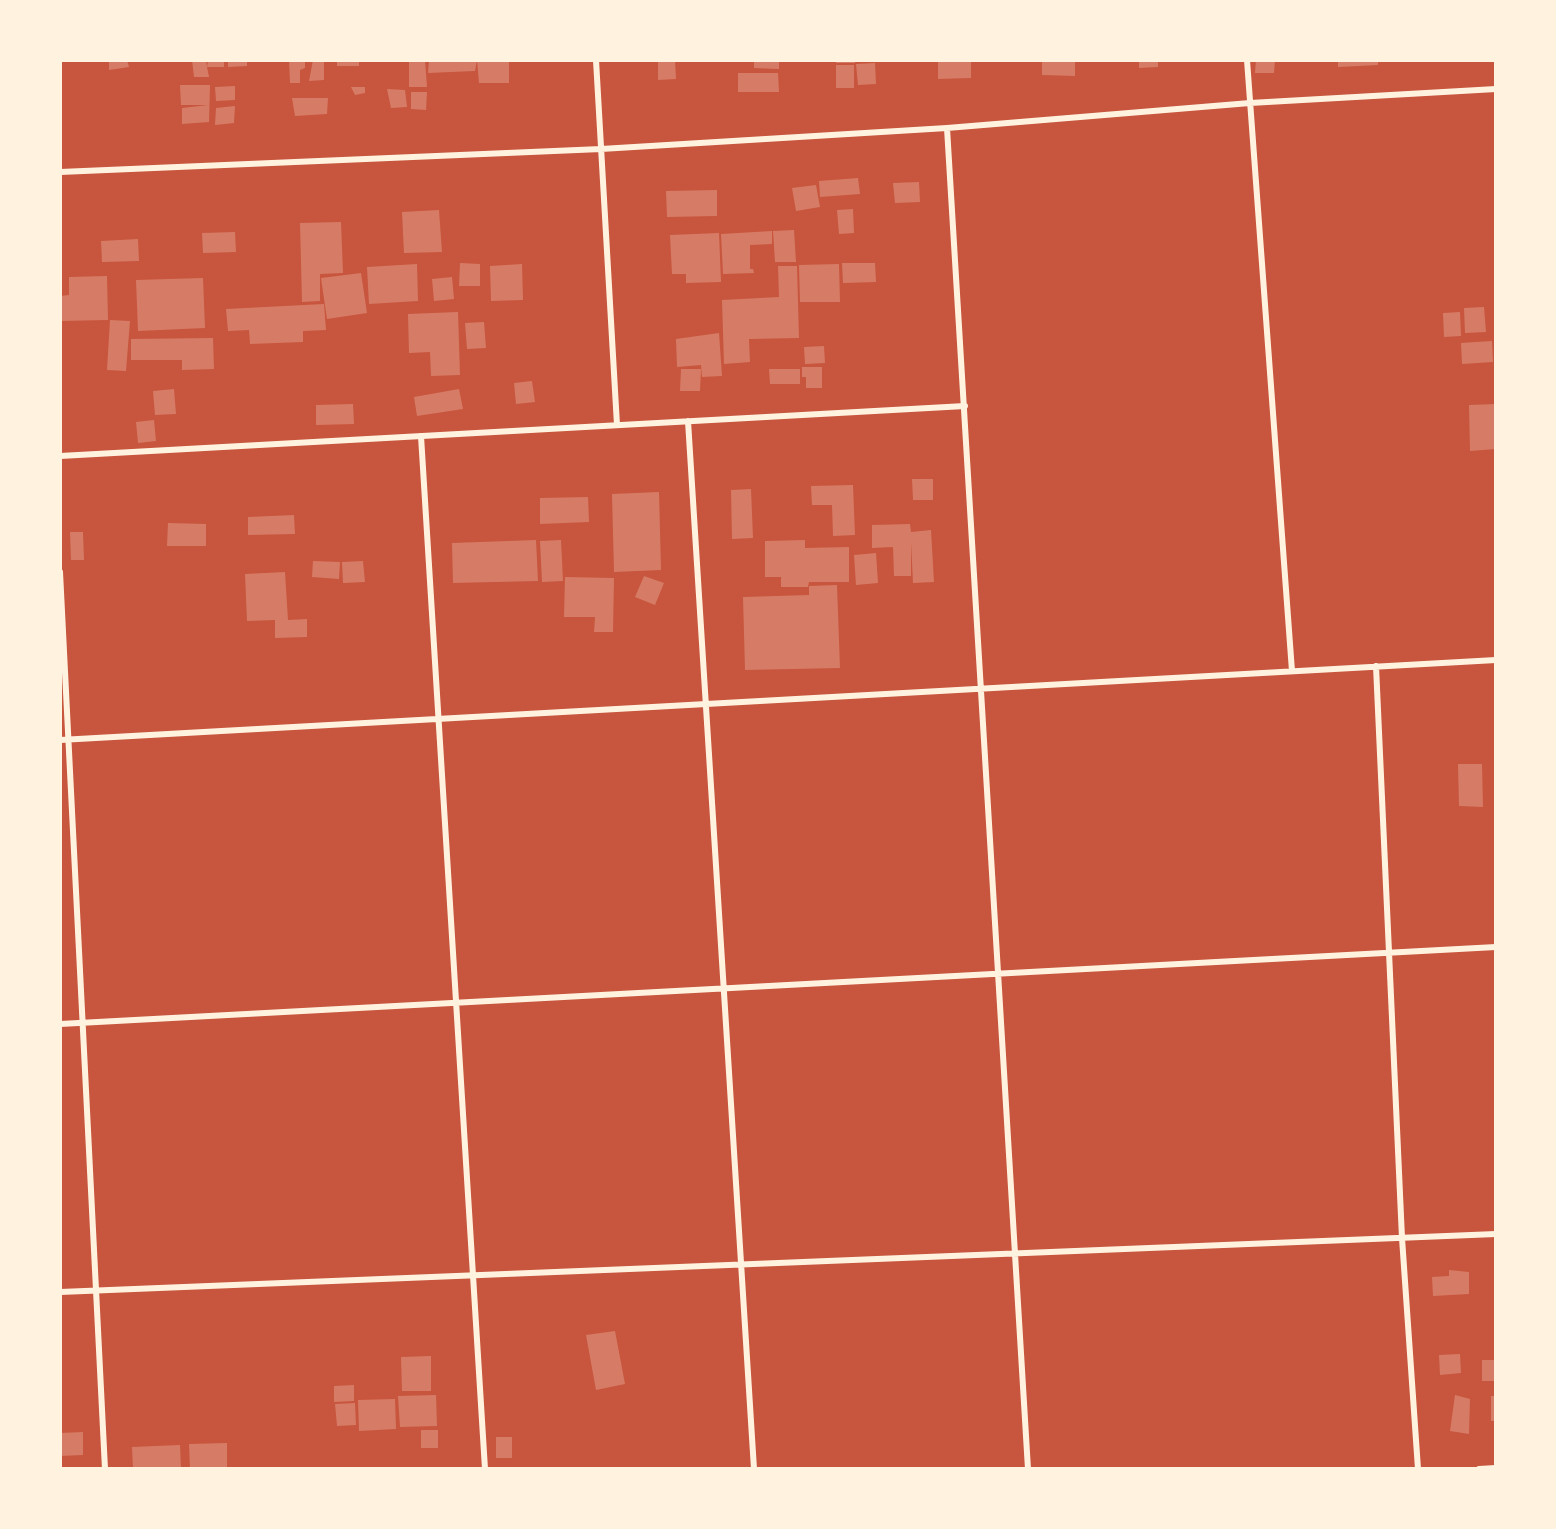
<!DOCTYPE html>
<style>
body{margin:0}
#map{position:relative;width:1556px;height:1529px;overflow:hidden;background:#c8553d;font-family:Karla,sans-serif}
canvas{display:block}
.frame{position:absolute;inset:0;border:62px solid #fff3e0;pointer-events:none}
</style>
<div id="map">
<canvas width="1556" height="1529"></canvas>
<div class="frame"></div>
</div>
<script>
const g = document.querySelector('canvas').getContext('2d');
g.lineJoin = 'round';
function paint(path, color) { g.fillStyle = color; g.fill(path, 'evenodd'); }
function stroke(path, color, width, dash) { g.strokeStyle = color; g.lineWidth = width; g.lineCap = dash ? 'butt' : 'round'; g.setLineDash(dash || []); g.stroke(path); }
const building = new Path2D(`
 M109 60H127L129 67 109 70Z
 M192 60H206L207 67 208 60H224V67H207L209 77H194Z
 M228 60H247V66L228 67Z
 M289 60H305V68L300 70V83H290Z
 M313 60H324V80L309 81Z
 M337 60H359V66H337Z
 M409 60H425L427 87H409Z
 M429 60H477L475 71 428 73Z
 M477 60H509V83H479Z
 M658 60H675L676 79 658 80Z
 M754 60H779V69L754 68Z
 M836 60H855V63H836Z
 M938 60H971V78L938 79Z
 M1042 60H1075V76L1042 75Z
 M1139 60H1158V67L1139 68Z
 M1256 60H1275L1274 73H1255Z
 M1338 60H1378V65L1338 67Z
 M875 63 876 84 858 85 856 64Z
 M836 65H854V88H836Z
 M738 73H778L779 92H738Z
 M180 85H210L209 122 182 124V108L208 105H181Z
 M235 86V100L216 101 215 87Z
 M351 87H365V93L355 95Z
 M387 89 405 90 407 107 391 108Z
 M411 92H427L426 110 411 109Z
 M292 98H328L327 114 295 116Z
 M235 106 234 123 215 125 216 108Z
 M858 178 860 194 820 197 819 181Z
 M919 182 920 202 895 203 893 183Z
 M816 185 820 207 796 211 792 188Z
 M717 190V216L667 217 666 191Z
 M853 209 854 233 839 234 837 210Z
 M439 210 442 252 404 253 402 212Z
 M341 222 343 273 320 274V301L302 302 300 223Z
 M794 230 796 262H775L773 231Z
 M772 231V244L750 245V269H753L754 273 723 274 721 234Z
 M235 232 236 252 203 253 202 233Z
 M719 233 721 282 686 283V274H672L670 235Z
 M138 239 139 261 102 262 101 241Z
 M460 263 480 264V286H459Z
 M842 263H875L876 282 843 283Z
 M417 264 418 301 369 304 367 267Z
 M522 264 523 300 491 301 490 266Z
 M839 264 840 302H800L799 265Z
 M778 266H797L799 338 749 339 750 362 724 364 722 300 779 297Z
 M361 273 367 313 327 319 321 278Z
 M107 276 108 320 60 321V296L69 295V277Z
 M452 277 454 299 434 301 432 279Z
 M203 278 205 328 138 331 136 280Z
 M324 304 326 330 303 331V342L250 344 249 330 228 331 226 309Z
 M1484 307 1486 332 1465 333 1464 308Z
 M458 312 460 375 431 376 430 352 409 353 408 314Z
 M1460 312 1461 336 1444 337 1443 313Z
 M110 320 130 321 126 371 107 370Z
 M484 322 486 348 467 349 465 323Z
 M719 333 722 376 702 377 701 365 677 367 676 339Z
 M213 338 214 369 182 370V360H131V339Z
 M1492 341 1493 362 1462 364 1461 343Z
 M824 346 825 363 805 364 804 347Z
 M802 367H822V388H806V377H802Z
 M681 369H701L700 391H680Z
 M769 369H800V384H770Z
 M532 381 535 402 516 404 514 383Z
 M174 389 176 414 155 415 153 391Z
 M459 389 463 409 417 416 414 397Z
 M353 404 354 424 316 425V405Z
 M1496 404V449L1470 451 1469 405Z
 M154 420 156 441 138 443 136 422Z
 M912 479H933V500H913Z
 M853 485 855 535 833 536 832 505H812L811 486Z
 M751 489 753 538 732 539 731 490Z
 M659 492 661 570 614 572 612 494Z
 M588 497 589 522 540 524V498Z
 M294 515 295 534 248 535V517Z
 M168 523 206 524V546H167Z
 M910 524 911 532 931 530 934 582 913 583 911 542V576H894L893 547 872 548V525Z
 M70 532H83L84 560H71Z
 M536 540 538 581 453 583 452 543Z
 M561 540 563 581 542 582 540 541Z
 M805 540V548L849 547V582H809L808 587H781V577H765V541Z
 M876 553 878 583 856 585 854 555Z
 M313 561 340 562 339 579 312 577Z
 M363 561 365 582 343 583 342 562Z
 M285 572 288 620 307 619V637L275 638V620L247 621 245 574Z
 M644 576 664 583 655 605 635 597Z
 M565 577 614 578 613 632H594L595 617H564Z
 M837 585 840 668 745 670 743 597 809 595V586Z
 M1458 764H1482L1483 807 1459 806Z
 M1449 1270 1469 1272V1294L1433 1296 1432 1277 1449 1276Z
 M615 1331 625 1384 596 1390 586 1335Z
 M1460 1354 1461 1373 1440 1375 1439 1355Z
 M431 1356V1391H402L401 1357Z
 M1482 1360H1496V1381H1482Z
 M354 1385V1401L334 1402V1386Z
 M436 1395 437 1426 400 1427 398 1396Z
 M1455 1395 1470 1399 1469 1434 1450 1431Z
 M1491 1396H1496V1421H1491Z
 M395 1399 396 1429 359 1431 358 1400Z
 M355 1403 356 1425 337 1426 335 1404Z
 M421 1430H438V1448H421Z
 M83 1432V1455L60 1456V1433Z
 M496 1437H512V1458H496Z
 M227 1443V1469H190L189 1444Z
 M180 1445 181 1469H133L132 1447Z`);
const minor = new Path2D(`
 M596 60 617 425
 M1247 60 1292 671
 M947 128 1028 1469
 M60 172 601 149 947 128 1250 103 1496 89
 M688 421 754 1469
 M421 436 485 1469
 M60 456 965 406
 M60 572 105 1469
 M1376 666 1402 1238 1418 1469
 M60 740 1496 660
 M60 1024 1496 947
 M60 1292 1496 1234
 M1479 1469 1496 1468`);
paint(building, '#d67c66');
stroke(minor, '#fff3e0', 6);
</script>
